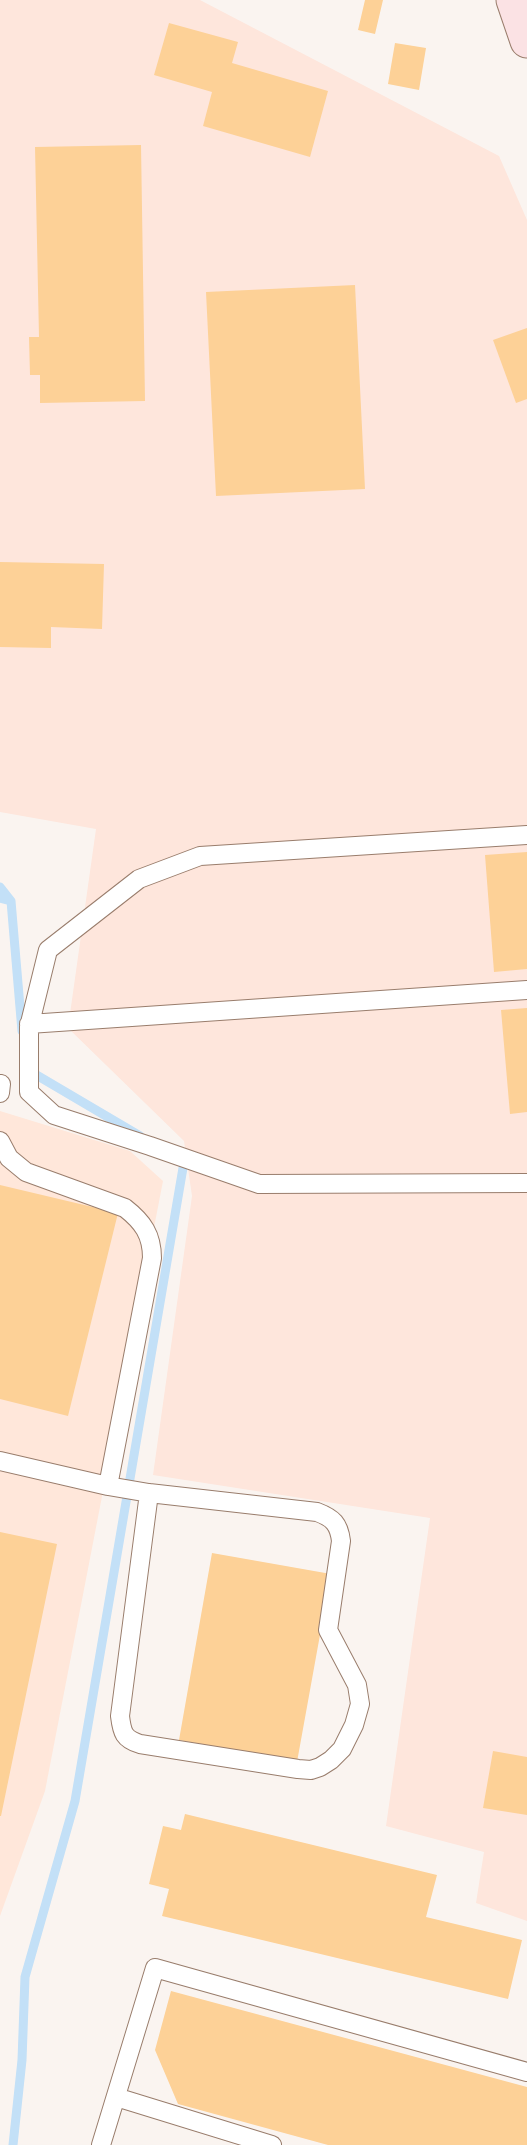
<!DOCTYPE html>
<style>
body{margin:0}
canvas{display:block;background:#faf4f0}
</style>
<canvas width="527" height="2145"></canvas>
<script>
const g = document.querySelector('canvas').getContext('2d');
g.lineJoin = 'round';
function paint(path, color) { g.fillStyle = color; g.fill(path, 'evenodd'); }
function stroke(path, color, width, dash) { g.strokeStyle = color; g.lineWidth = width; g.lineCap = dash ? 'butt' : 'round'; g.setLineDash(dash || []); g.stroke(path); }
const built = new Path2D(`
 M0 1111 130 1151 163 1181 45 1791 0 1916Z`);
const industrial = new Path2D(`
 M0 0H200L499 156 527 220V1921L476 1903 484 1852 386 1826 430 1518 153 1475 192 1196 184 1141 68 1028 96 829 0 812Z`);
const stream = new Path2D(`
 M0 887 11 901
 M0 898 11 901 22 1031
 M28 1070 140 1136
 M13 2145 22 2060 25 1977 75 1801 184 1162 178 1158`);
const building = new Path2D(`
 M365 0H383L375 34 358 30Z
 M169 23 238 42 232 63 328 91 310 157 203 126 212 92 154 75Z
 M395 43 426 48 419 90 388 84Z
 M141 145 145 401 40 403V375H30L29 337H39L35 147Z
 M355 285 365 489 216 496 206 292Z
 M527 328V399L516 403 493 340Z
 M0 562 104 564 102 629 51 627V648L0 647Z
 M527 852V969L494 972 485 855Z
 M527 1008V1112L510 1114 501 1010Z
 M0 1185 118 1213 68 1416 0 1399Z
 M0 1532 57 1544 1 1816H0Z
 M212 1553 331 1574 297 1762 179 1740Z
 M493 1751 527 1757V1815L483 1808Z
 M185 1814 437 1875 426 1917 522 1940 508 1999 162 1916 169 1889 149 1884 163 1826 181 1830Z
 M171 1991 527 2087V2145H328L178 2104 155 2050Z`);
const lane = new Path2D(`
 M527 835 200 856 139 879 48 950 29 1027V1092L54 1115 150 1146 259 1184 527 1183
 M29 1024 527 990
 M0 1093 1 1084
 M0 1141 9 1158 26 1172 125 1208C143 1222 152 1235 152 1258L108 1486
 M0 1461 108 1486 149 1493 317 1512C333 1518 339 1524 341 1541L328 1630 357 1685 360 1704 354 1725 342 1749 331 1760 320 1767 311 1770 298 1769 140 1744C124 1739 122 1733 120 1716L149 1493
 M116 2097 272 2145
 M101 2145 155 1968 527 2072`);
const secondary = new Path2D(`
 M513 0 527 41`);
paint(built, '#ffe7da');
paint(industrial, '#fee6dc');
stroke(stream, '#c3e0f7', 9);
paint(building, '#fdd197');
stroke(lane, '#997d6c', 20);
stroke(secondary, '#997d6c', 35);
stroke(lane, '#fff', 18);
stroke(secondary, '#fbe2e4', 33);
</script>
